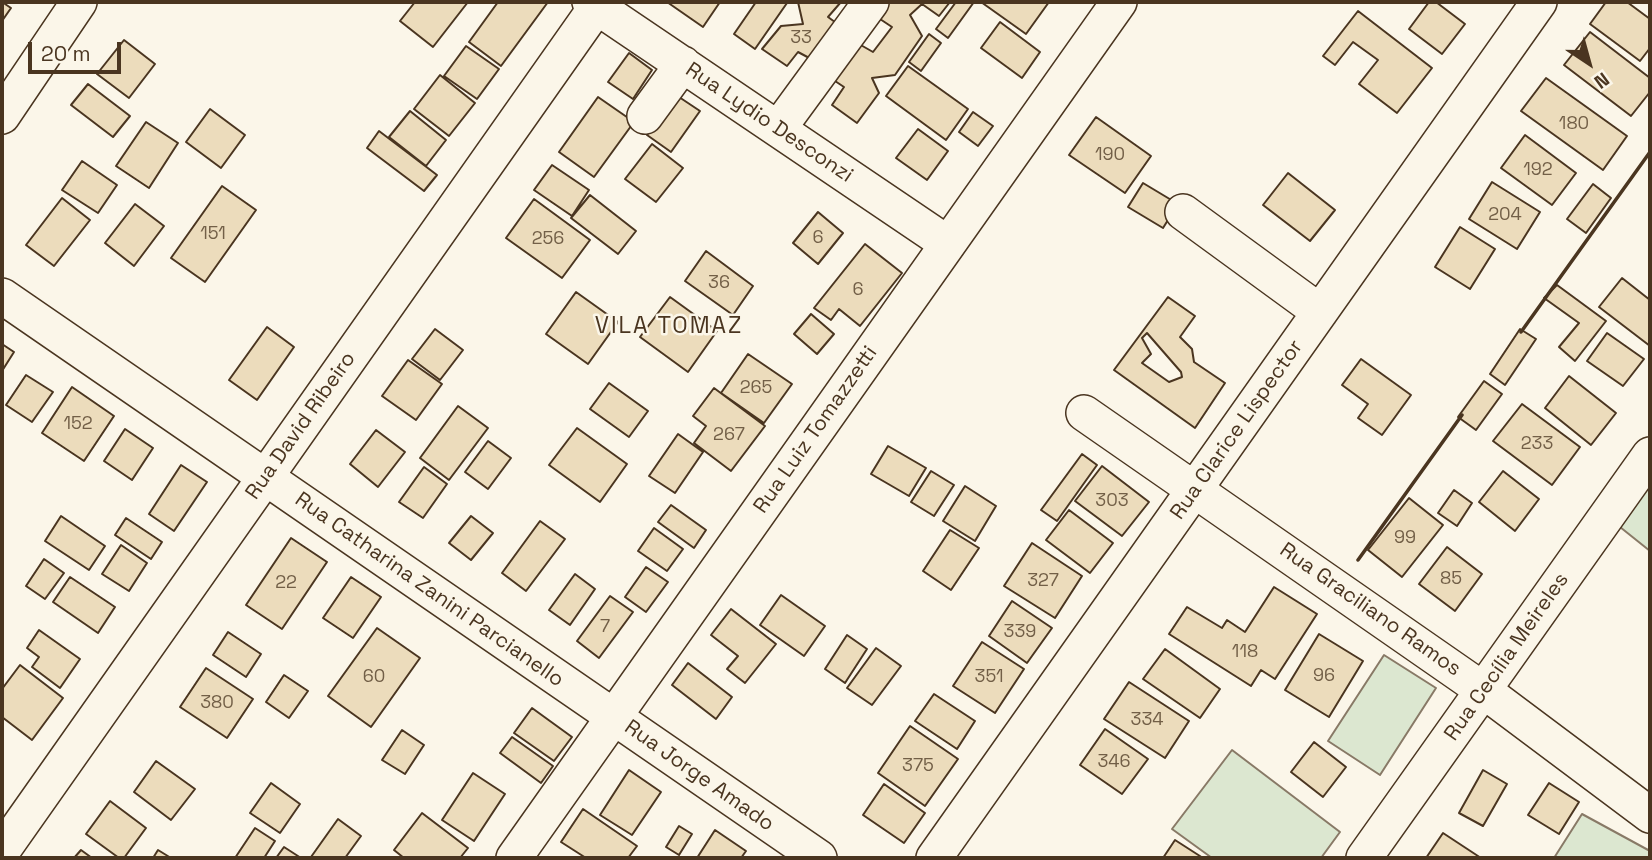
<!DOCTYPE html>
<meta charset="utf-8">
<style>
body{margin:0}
#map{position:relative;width:1652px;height:860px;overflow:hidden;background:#fbf6e9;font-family:"Space Grotesk",sans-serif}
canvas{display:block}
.frame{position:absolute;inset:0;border:4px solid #4a3520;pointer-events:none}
.north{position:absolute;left:1554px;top:28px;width:70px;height:70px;-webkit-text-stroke:5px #fbf6e9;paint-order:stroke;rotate:144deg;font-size:19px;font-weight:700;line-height:28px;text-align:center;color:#4a3520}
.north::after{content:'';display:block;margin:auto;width:24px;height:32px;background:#4a3520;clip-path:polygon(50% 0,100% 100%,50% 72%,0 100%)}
.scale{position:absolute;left:28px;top:42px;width:93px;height:32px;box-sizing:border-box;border:4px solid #4a3520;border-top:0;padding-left:9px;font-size:21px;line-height:24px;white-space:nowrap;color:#4a3520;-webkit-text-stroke:5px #fbf6e9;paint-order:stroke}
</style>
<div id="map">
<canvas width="1652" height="860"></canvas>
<div class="frame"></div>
<div class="north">N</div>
<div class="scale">20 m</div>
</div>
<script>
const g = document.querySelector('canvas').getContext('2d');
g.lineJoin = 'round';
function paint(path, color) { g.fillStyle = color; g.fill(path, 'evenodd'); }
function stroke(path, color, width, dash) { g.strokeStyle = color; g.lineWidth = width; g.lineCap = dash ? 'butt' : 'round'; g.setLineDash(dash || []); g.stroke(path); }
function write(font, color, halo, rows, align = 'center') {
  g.font = font + ' "Space Grotesk",sans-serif'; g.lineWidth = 5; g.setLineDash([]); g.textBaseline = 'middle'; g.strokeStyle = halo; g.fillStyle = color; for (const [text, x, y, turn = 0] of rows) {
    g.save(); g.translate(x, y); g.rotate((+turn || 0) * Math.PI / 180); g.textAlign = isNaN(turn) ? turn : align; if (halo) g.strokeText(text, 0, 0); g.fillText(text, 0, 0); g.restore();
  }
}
const green = new Path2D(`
 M1650 477V551L1615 523Z
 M1384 655 1436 688 1380 775 1328 741Z
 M1232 750 1340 832 1321 858H1212L1172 829Z
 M1582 814 1650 851V858H1554Z`);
const building = new Path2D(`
 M2 2 11 8 2 21Z
 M415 2H468L433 47 400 21Z
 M498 2H548L501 66 469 42Z
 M667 2H720L703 27Z
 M756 2 787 3 755 49 734 34Z
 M798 2H841L828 17 839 25 813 60 798 52 787 66 762 49 781 26 803 24Z
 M889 2H950L939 16 922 4 910 15 922 36 895 75 872 78 879 93 857 123 832 105 844 87 832 79 859 44 873 52 892 27 877 17Z
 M956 2H974L948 38 936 29Z
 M981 2H1049L1026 34Z
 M1429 2H1436L1465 24 1442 54 1409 29Z
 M1606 2H1627L1650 19V48L1640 61 1590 24Z
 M1358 11 1432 68 1397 113 1359 84 1378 60 1353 42 1335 65 1323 56Z
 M1000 22 1040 52 1022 78 981 48Z
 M1590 32 1650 78V92L1631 116 1564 65Z
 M929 34 941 43 921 71 909 62Z
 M124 40 155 64 129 98 97 74Z
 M466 46 499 69 477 99 444 76Z
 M629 53 652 70 633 99 608 82Z
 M908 66 968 109 946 140 886 96Z
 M440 75 475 103 449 136 414 109Z
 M1546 78 1627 136 1603 170 1521 111Z
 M88 84 130 116 113 137 71 105Z
 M676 95 700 111 671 152 647 135Z
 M598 97 634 122 594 177 559 152Z
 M210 109 245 135 221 168 186 142Z
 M410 111 446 140 426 166 389 137Z
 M973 112 993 126 978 146 959 132Z
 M1096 117 1151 156 1125 193 1069 155Z
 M146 122 178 143 149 188 116 166Z
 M918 129 948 151 927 180 896 158Z
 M379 131 437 175 424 191 367 148Z
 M1525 135 1576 173 1552 205 1501 168Z
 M652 144 683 168 656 202 625 179Z
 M82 161 117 185 98 213 62 190Z
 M552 165 589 190 572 216 534 190Z
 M1288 173 1335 210 1310 241 1263 205Z
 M1492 182 1540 212 1517 249 1469 219Z
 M1143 183 1178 204 1163 228 1128 207Z
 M1593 184 1611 198 1586 233 1567 219Z
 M222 186 256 210 205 282 171 258Z
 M590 195 636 231 618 254 571 218Z
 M62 198 90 220 54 266 26 245Z
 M534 199 590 240 562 278 506 238Z
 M135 204 164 226 134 266 105 243Z
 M818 212 843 233 818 264 793 243Z
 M1460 227 1495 249 1470 289 1435 267Z
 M865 244 902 273 860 326 839 309 831 320 814 308Z
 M706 251 753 286 733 315 685 281Z
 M1622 278 1650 300V346L1599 307Z
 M1557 285 1606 321 1575 361 1559 347 1579 323 1544 298Z
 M576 292 618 322 588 364 546 334Z
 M670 297 717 331 688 372 640 337Z
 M1168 297 1195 316 1180 337 1192 349 1194 362 1225 383 1195 428 1114 370ZM1147 333 1181 372 1182 377 1169 382 1142 363 1151 354 1142 338Z
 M811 314 834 334 817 354 794 334Z
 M267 327 294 347 257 400 229 380Z
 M435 329 463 350 440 380 412 359Z
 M1520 329 1536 339 1505 385 1490 374Z
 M1607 333 1644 359 1623 386 1587 361Z
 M2 344 14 352 2 371Z
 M748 354 792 384 764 423 721 393Z
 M1361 359 1411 395 1382 435 1358 418 1368 404 1342 385Z
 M408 360 442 384 416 420 382 396Z
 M26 375 53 392 32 422 6 405Z
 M1569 376 1616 413 1591 445 1545 408Z
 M1484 381 1502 394 1476 430 1458 417Z
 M609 383 648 411 629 437 590 409Z
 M72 387 114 416 84 461 42 433Z
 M714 388 765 426 731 471 694 443 706 426 693 416Z
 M1522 404 1580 447 1552 485 1493 441Z
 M458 406 488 428 449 480 420 458Z
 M577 428 627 464 600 502 549 465Z
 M125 429 153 448 132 480 104 461Z
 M376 430 405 452 378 487 350 464Z
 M678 434 703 452 675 493 649 476Z
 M488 441 511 458 488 489 465 472Z
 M888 446 926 468 909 496 871 474Z
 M1082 454 1097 465 1057 521 1041 510Z
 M181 465 207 482 174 531 149 514Z
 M1102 466 1149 502 1122 536 1075 501Z
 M424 467 447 484 423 518 399 502Z
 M931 471 954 485 934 516 911 502Z
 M1503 471 1539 499 1515 531 1479 502Z
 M965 486 996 506 975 541 943 521Z
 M1454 490 1472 503 1457 526 1438 513Z
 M1409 498 1443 525 1402 577 1368 550Z
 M671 505 706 530 694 548 658 522Z
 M1069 510 1113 543 1090 573 1046 540Z
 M61 516 105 546 89 570 45 541Z
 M471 516 493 533 471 560 449 543Z
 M126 518 162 542 151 559 115 535Z
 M540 521 565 539 526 591 502 573Z
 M654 528 683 549 667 571 638 551Z
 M950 530 979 548 951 590 923 571Z
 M291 538 327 562 282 629 246 605Z
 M1032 543 1082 576 1055 618 1004 586Z
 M121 545 147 563 129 591 102 574Z
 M1447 547 1482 574 1455 611 1419 584Z
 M44 559 64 573 45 599 26 586Z
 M646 567 668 582 646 612 625 597Z
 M575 574 595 589 570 625 549 610Z
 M70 577 115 607 98 633 53 602Z
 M351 577 381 597 353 638 323 618Z
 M1274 587 1317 614 1275 679 1261 670 1251 686 1169 634 1187 607 1222 628 1227 620 1245 632Z
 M781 595 825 626 804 656 760 625Z
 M610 596 633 612 599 658 577 641Z
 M1012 601 1052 628 1027 663 989 636Z
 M731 609 776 644 745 683 727 669 738 656 711 635Z
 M377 628 420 658 371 727 328 696Z
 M39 630 80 659 60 688 32 667 39 657 27 648Z
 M228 632 261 654 246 677 213 655Z
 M1319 634 1363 661 1329 717 1285 690Z
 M847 635 867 649 845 683 825 669Z
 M982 642 1024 669 995 713 953 686Z
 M876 648 901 666 872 705 847 688Z
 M1165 649 1220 689 1200 718 1143 679Z
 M688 663 732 697 716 719 672 685Z
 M20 665 63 698 32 740 2 717V689Z
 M206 668 253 699 227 738 180 707Z
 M284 675 308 691 289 718 266 702Z
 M1129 682 1189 721 1165 758 1104 719Z
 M934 694 975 721 957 749 915 721Z
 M532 708 572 737 554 761 514 733Z
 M910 726 958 759 925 806 878 773Z
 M1105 729 1148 759 1122 794 1080 765Z
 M402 730 424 745 405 774 382 760Z
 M512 737 553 766 541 783 500 753Z
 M1314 742 1346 767 1323 797 1291 772Z
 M156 761 195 789 171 820 134 792Z
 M629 770 661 792 632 835 600 815Z
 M1483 770 1507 784 1483 826 1459 813Z
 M473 773 505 794 474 841 442 820Z
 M271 783 300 804 280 833 250 813Z
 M1549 783 1579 802 1559 834 1528 815Z
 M884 784 925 813 904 843 863 815Z
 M110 801 146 828 124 858H119L86 834Z
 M583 809 637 846 628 858H586L561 842Z
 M422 813 468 848 460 858H404L394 850Z
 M338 819 361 836 345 858 311 857Z
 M679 826 692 834 679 855 666 847Z
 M255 828 275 841 264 858H235Z
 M715 830 746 851 741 858H697Z
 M1443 833 1481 858H1426Z
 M1175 840 1203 858H1163Z
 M284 847 301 858H276Z
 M81 850 92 858H74Z
 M158 850 171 858H153Z`);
const minor = new Path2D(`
 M590 2 948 244
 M2 116 79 2
 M645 116 683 64
 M778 129 871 2
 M1183 212 1320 312
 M2 296 819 858
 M1084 413 1483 690 1650 815
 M2 851 600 2
 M514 858 1119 2
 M934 858 1539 2
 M1364 858 1650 455`);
const wall = new Path2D(`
 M1521 332 1650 152
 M1358 560 1462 415`);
const numberNames = [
 ["33",801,38],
 ["180",1574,124],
 ["190",1110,155],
 ["192",1538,170],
 ["204",1505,215],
 ["151",213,234],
 ["6",818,238],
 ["256",548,239],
 ["36",719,283],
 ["6",858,290],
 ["265",756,388],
 ["152",78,424],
 ["267",729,435],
 ["233",1537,444],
 ["303",1112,501],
 ["99",1405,538],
 ["85",1451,579],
 ["327",1043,581],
 ["22",286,583],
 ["7",605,627],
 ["339",1020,632],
 ["118",1245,652],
 ["96",1324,676],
 ["60",374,677],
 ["351",989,677],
 ["380",217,703],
 ["334",1147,720],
 ["346",1114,762],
 ["375",918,766]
];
const streetNames = [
 ["Rua Lydio Desconzi",769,123,34],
 ["Rua David Ribeiro",301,426,-55],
 ["Rua Luiz Tomazzetti",816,430,-55],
 ["Rua Clarice Lispector",1237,430,-55],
 ["Rua Catharina Zanini Parcianello",429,590,35],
 ["Rua Graciliano Ramos",1370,610,35],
 ["Rua Cecília Meireles",1507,657,-55],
 ["Rua Jorge Amado",699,776,35]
];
const neighbourhoodNames = [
 ["VILA TOMAZ",669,327]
];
paint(green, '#dce7d0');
stroke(green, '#887966', 2);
paint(building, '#ecdcbc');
stroke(building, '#4a3520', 2);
stroke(minor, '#4a3520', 38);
stroke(minor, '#fbf6e9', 35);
stroke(wall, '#4a3520', 3.5);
write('18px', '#725f47', null, numberNames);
write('21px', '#4a3520', '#fbf6e9', streetNames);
g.letterSpacing = '2px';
write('23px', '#4a3520', '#fbf6e9', neighbourhoodNames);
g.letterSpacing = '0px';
</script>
